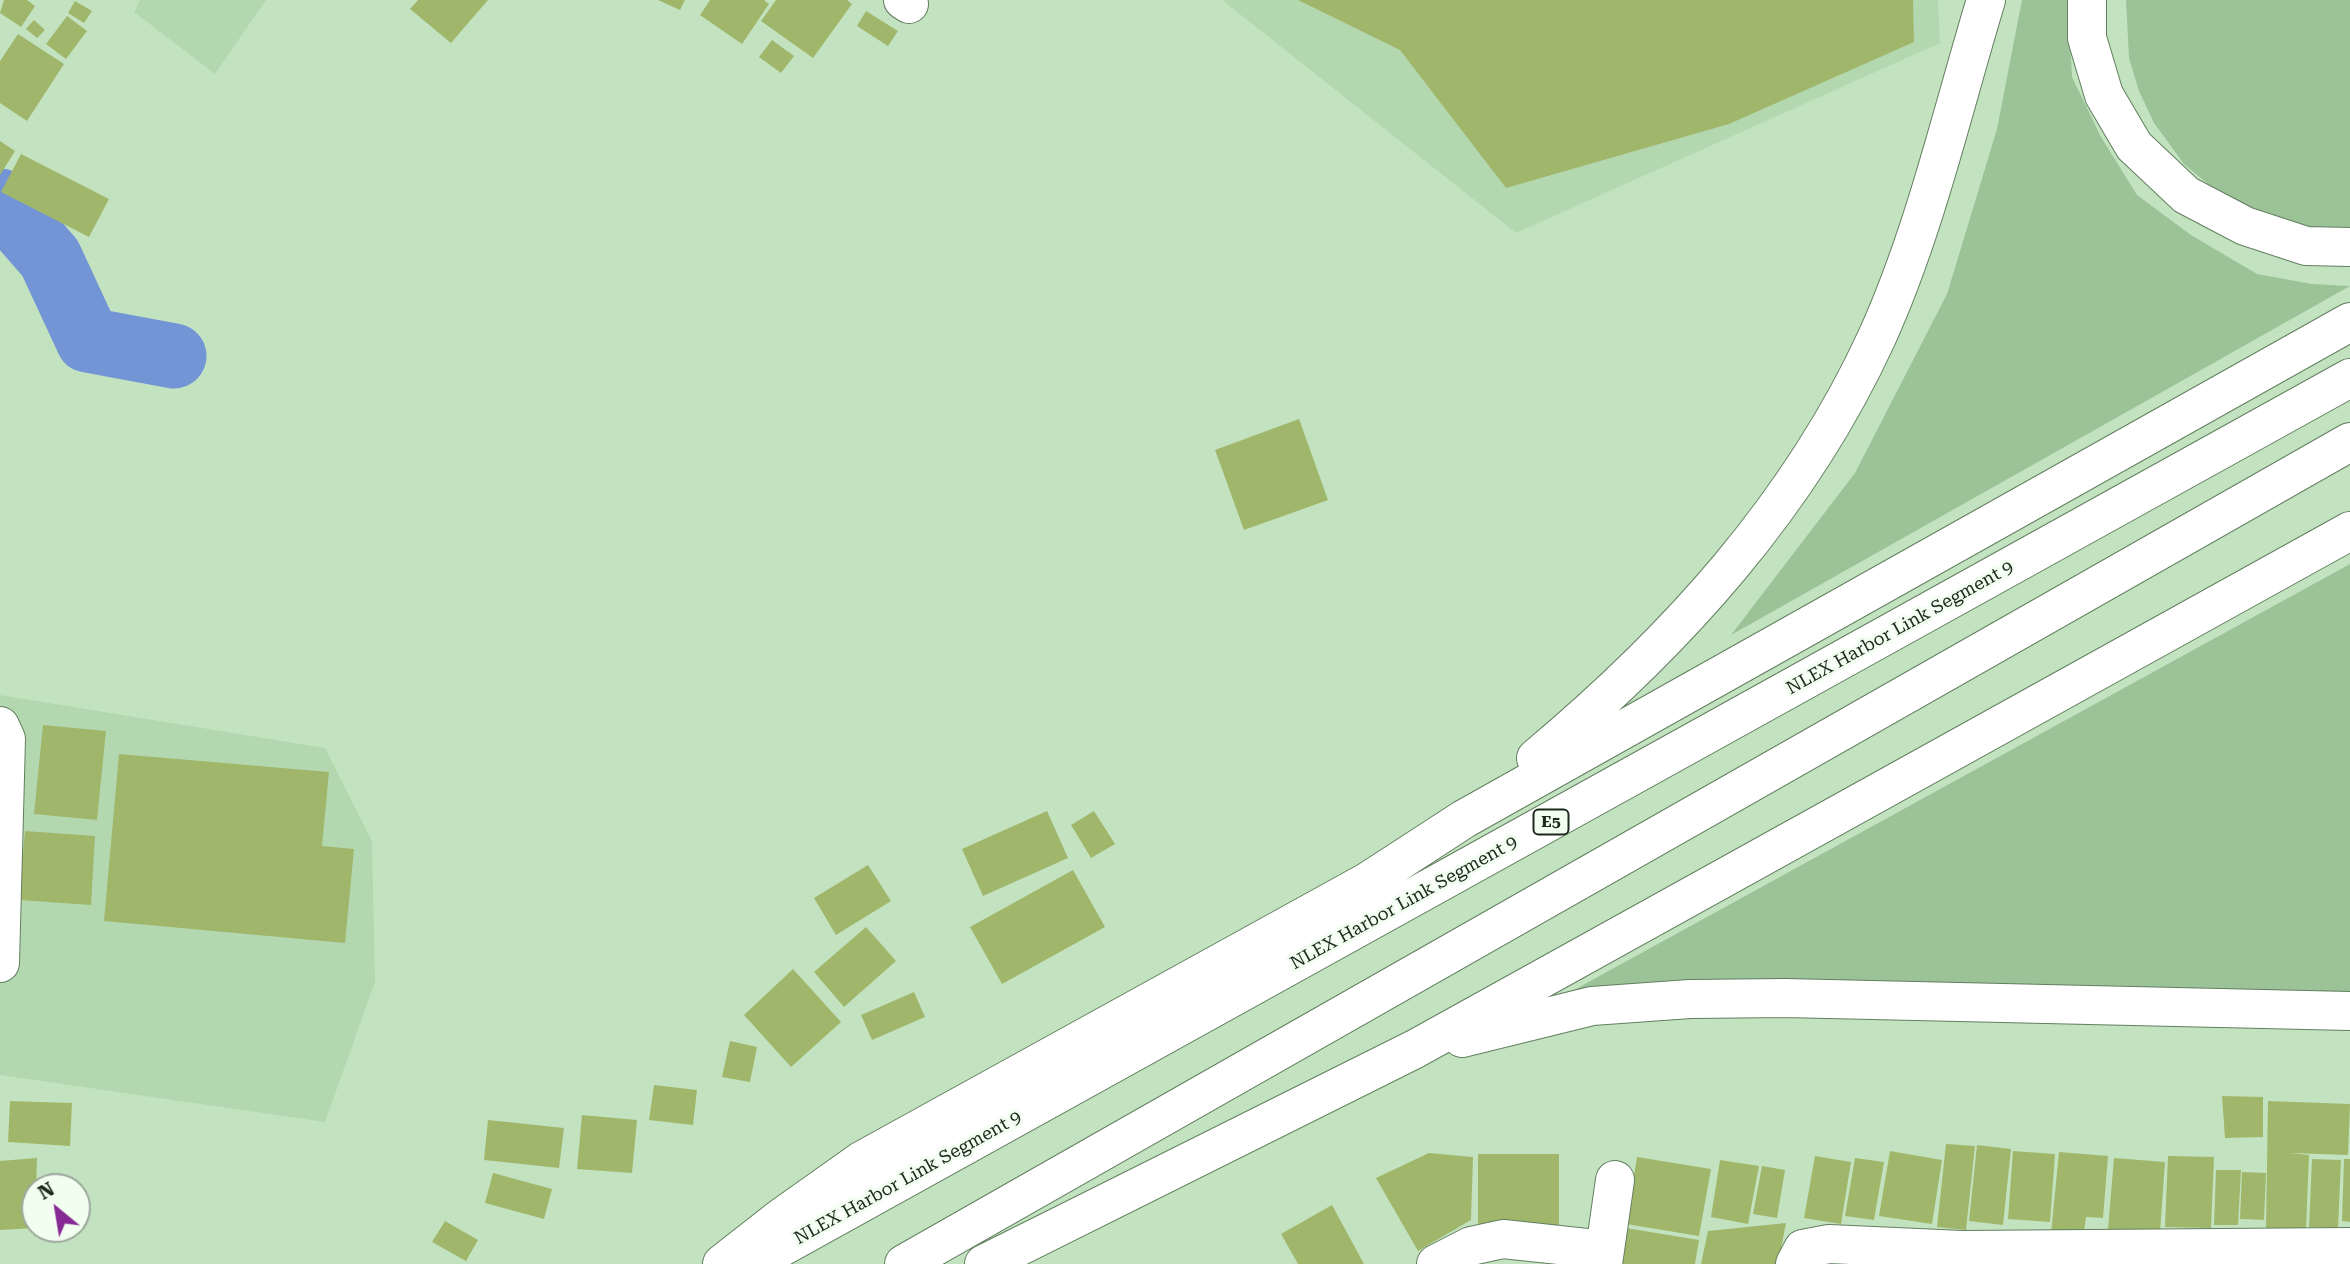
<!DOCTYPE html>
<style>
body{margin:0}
#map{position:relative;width:2350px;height:1264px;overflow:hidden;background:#c3e3c0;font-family:"Roboto Serif",serif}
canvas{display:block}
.north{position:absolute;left:21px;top:1173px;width:70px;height:70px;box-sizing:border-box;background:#f1fef0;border:2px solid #9ca89b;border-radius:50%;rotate:330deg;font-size:19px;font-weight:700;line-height:28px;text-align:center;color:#1c281b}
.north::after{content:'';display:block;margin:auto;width:24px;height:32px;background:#872994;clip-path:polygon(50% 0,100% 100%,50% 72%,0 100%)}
</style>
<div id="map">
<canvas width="2350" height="1264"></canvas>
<div class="north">N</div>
</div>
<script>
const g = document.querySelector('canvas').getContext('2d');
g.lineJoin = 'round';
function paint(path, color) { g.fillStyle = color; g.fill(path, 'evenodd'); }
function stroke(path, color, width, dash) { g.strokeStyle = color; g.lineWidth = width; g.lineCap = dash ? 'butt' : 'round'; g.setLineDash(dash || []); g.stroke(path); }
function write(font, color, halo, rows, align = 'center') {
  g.font = font + ' "Roboto Serif",serif'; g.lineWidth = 6; g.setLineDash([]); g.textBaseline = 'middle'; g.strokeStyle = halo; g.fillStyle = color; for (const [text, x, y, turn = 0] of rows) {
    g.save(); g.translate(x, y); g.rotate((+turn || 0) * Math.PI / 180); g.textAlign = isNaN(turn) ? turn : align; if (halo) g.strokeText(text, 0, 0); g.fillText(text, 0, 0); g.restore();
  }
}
const built = new Path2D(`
 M140 0H266L215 74 134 12Z
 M1222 0H1938L1940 43 1516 233Z
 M0 695 325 748 372 841 375 982 325 1122 0 1075Z`);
const green = new Path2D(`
 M2022 0H2068L2072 77 2101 137 2137 195 2191 235 2257 274 2312 284 2350 286 1731 635 1855 473 1947 294 1997 129Z
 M2126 0H2350V234L2305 231 2226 199 2184 164 2154 123 2139 91 2129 58Z
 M2350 564V996H1563Z`);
const river = new Path2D(`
 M0 201 50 258 88 340 174 356`);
const building = new Path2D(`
 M4 0H27L35 6 21 27 0 13Z
 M418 0H488L451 43 410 9Z
 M658 0H685L680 10Z
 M710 0H764L769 4 742 44 700 15Z
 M776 0H847L852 4 813 58 761 21Z
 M1298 0H1913L1914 42 1729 124 1506 188 1400 50Z
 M75 1 92 11 84 23 68 13Z
 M866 11 898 31 888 46 857 26Z
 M67 16 87 31 66 59 46 44Z
 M34 20 45 30 37 38 26 29Z
 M18 34 64 64 27 121 0 103V61Z
 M772 40 794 56 781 73 759 57Z
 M0 141 15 151 0 175Z
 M21 154 109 199 89 237 1 192Z
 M1299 419 1328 500 1244 530 1215 450Z
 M43 725 106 731 97 820 34 814Z
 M119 754 329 772 322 846 354 849 345 943 104 921Z
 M1047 811 1068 858 983 896 962 849Z
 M1094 811 1115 844 1091 858 1071 825Z
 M25 831 95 836 91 905 19 900Z
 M868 865 891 901 836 935 814 898Z
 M1073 870 1105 927 1002 984 970 927Z
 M866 927 896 961 844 1007 814 972Z
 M793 969 841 1022 791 1067 744 1015Z
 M914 992 925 1017 872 1040 861 1015Z
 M730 1041 757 1047 750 1082 722 1077Z
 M654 1085 697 1090 693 1125 649 1120Z
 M2222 1096 2263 1097V1137L2225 1138Z
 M10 1101 72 1103 70 1146 8 1142Z
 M2268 1101 2350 1104 2348 1155 2289 1153 2309 1155 2306 1230 2266 1229Z
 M582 1115 637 1120 632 1173 577 1169Z
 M488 1120 564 1128 559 1168 484 1160Z
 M1946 1144 1975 1146 1966 1230 1937 1227Z
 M1977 1145 2011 1149 2003 1225 1969 1221Z
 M1890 1151 1942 1160 1932 1224 1879 1216Z
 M2013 1151 2055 1154 2050 1222 2008 1219Z
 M2059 1152 2108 1156 2103 1218 2086 1217 2083 1238 2051 1234Z
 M1429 1153 1473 1157 1471 1220 1418 1251 1376 1178Z
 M1478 1154H1559V1234H1478Z
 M1815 1156 1851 1162 1841 1224 1804 1218Z
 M2168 1156 2214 1157 2211 1228 2165 1227Z
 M1637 1157 1711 1169 1699 1236 1626 1224Z
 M37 1158 35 1228 0 1230V1161Z
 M1855 1158 1884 1162 1874 1220 1845 1216Z
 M2114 1158 2165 1162 2160 1232 2108 1229Z
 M2312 1159 2341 1160 2338 1228 2309 1227Z
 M2344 1159H2350V1222L2342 1221Z
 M1720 1160 1759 1166 1748 1224 1711 1217Z
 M1762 1166 1785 1170 1777 1218 1753 1214Z
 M2216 1170H2241L2238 1225H2214Z
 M2242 1172 2266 1173 2264 1220 2240 1219Z
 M493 1173 552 1189 544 1219 485 1203Z
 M1332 1205 1364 1264H1298L1281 1234Z
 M445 1221 478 1240 466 1261 432 1242Z
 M1786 1223 1778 1264H1701L1708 1231Z
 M1626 1228 1699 1240 1695 1264H1620Z`);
const minor = new Path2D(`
 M903 0 909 4
 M0 726 6 739 0 963
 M1436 1264 1471 1246 1503 1239 1605 1250
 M1603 1264 1615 1180
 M1795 1264 1803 1249 1829 1244 1962 1250 2350 1247`);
const highway = new Path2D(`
 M2087 0V38L2104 95 2134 146 2186 195 2245 226 2306 246 2350 247
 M1536 758C1676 641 1800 505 1877 337 1925 231 1952 112 1986 0
 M1462 1038 1592 1006 1690 999 1785 998 2350 1011
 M722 1264 782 1217 861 1161 1367 882 1464 819 2350 322
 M751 1264 2350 378
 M904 1264 2350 442
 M984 1264 1415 1049 2350 531`);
const shields = [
 [1551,822,35]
];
const shieldNames = [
 ["E5",1551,822]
];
const streetNames = [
 ["NLEX Harbor Link Segment 9",1900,628,-29],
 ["NLEX Harbor Link Segment 9",1404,903,-29],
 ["NLEX Harbor Link Segment 9",908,1178,-29]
];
paint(built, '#b3d8af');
paint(green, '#9cc298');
stroke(river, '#7395d6', 65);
paint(building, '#a0b76b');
stroke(minor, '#627f5f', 40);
stroke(highway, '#627f5f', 40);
stroke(minor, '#fff', 38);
stroke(highway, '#fff', 38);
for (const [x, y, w] of shields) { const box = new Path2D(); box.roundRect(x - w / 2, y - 12.5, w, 25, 5); g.fillStyle = '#f1fef0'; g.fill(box); stroke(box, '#1c281b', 2); }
write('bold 16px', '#1c281b', null, shieldNames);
write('18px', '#1c281b', '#f1fef0', streetNames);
</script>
